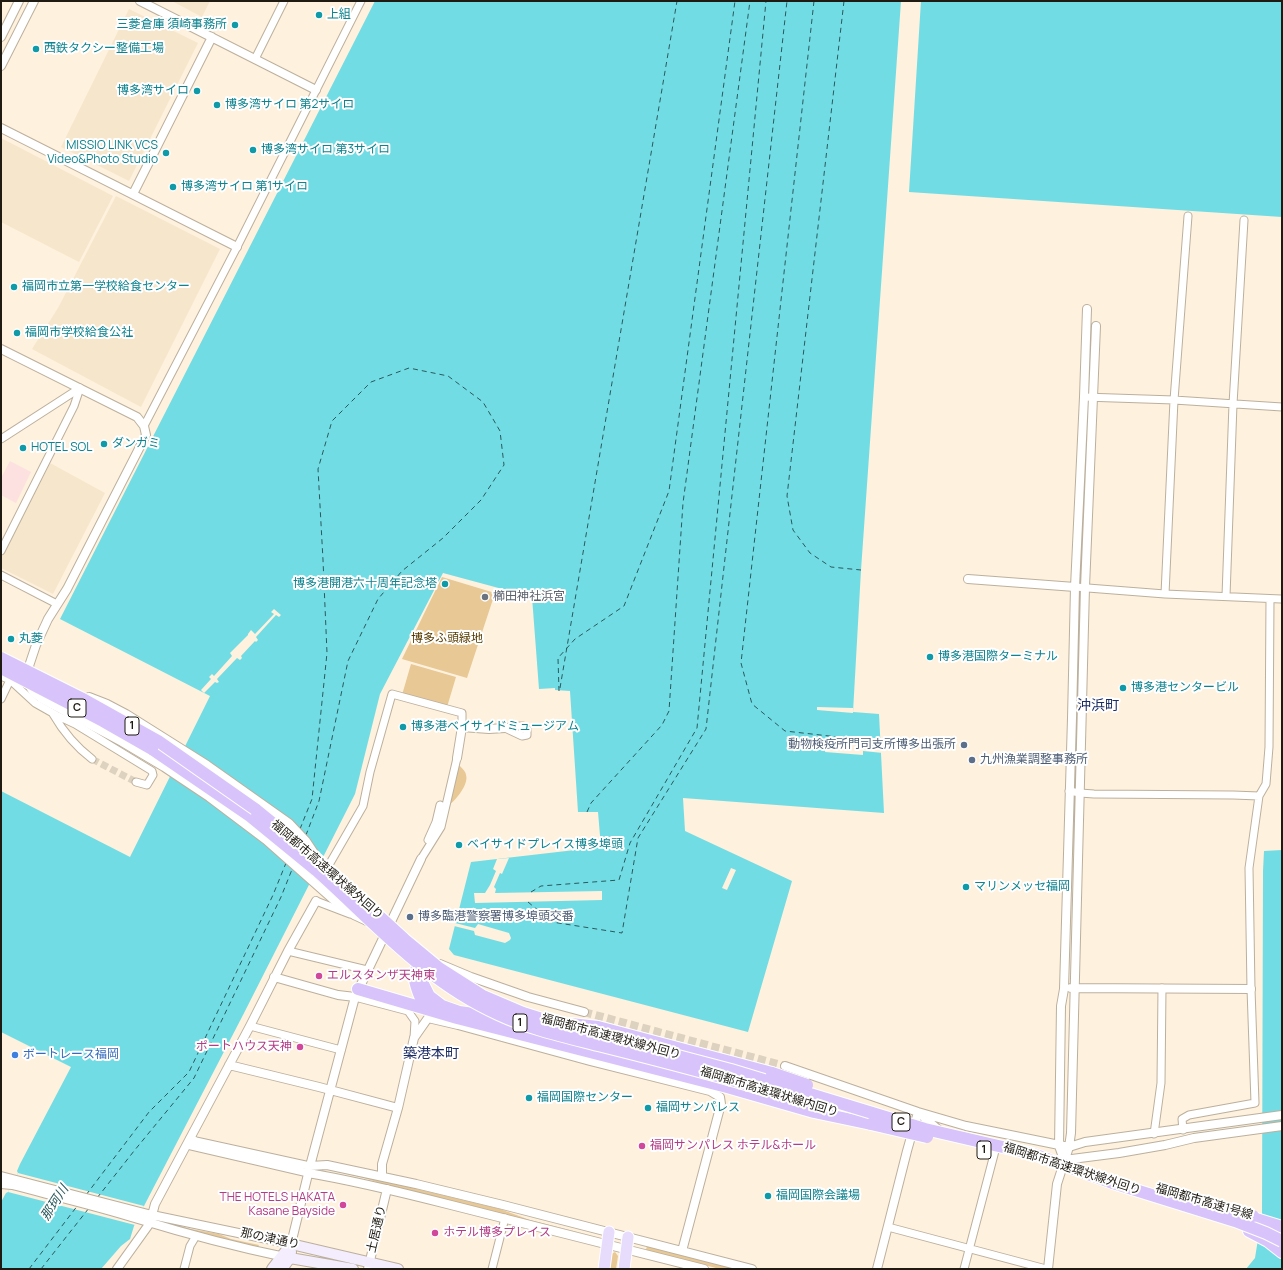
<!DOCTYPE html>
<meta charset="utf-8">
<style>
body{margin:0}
#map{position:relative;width:1283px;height:1270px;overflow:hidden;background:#fef1dd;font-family:Manrope,sans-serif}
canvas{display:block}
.frame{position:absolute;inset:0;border:2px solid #1f1b13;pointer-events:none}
</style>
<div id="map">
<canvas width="1283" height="1270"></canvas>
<div class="frame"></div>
</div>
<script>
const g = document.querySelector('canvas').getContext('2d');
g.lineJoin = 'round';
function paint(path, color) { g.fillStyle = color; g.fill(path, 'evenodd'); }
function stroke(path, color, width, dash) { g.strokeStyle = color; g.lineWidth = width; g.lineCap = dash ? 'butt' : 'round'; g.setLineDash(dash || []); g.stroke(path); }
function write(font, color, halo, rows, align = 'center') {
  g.font = font + ' Manrope,"Noto Sans JP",sans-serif'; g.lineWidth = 4; g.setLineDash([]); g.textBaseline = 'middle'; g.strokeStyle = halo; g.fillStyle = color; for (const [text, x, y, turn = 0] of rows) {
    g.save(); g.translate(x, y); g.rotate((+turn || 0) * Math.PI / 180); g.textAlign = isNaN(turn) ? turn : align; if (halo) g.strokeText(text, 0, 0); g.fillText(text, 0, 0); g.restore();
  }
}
const commercial = new Path2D(`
 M10 461 31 472 16 503 1 495V478Z`);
const built = new Path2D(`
 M172 1H210L202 17Z
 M129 9 198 43 129 181 61 147Z
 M1 138 113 196 79 262 1 222Z
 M116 196 220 249 141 407 32 349 58 308Z
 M50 463 105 493 53 594 1 568V558Z`);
const green = new Path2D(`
 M442 577 495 593 467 678 402 659Z
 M411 664 456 677 447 707 402 695Z
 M459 765C462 768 466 772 466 775 469 784 456 800 449 805Z
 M330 1170 396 1184 500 1209 530 1220 593 1236 395 1188 364 1178Z
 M162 1221 191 1229 219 1234 231 1239 259 1245 258 1247 229 1241 162 1223Z
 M647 1246 735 1269H720L646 1250Z
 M615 1252 618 1256 616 1269H609L611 1254Z`);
const water = new Path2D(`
 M375 1H901L861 570 853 712 879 714 884 813 683 798 685 831 792 881 748 1032 454 955 449 949 471 862 601 847 598 812H578L570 691 555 690V688L539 689 532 597 443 573 380 694 355 794 243 1015 145 1204 134 1226 130 1239 121 1246 101 1269H1V1202L6 1193 8 1192 18 1173 17 1171 20 1164 71 1067 1 1032V791L130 857 210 696 60 619Z
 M921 1H1282V217L909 192Z
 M1282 850V1269H1246L1255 1258 1262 1214 1263 871 1264 851Z`);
const pier = new Path2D(`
 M274 609 281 615 279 617 276 615 256 637 258 640 256 642 255 641 241 656 242 658 240 660 237 658 217 679 219 682 217 683 215 682 204 693 201 690 211 679 209 677 212 674 214 676 232 656 230 653 248 635V634L251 630 255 634 274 614 271 612Z
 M817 707 853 708V713L817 710Z
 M827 740 883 748V753L863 751V755L825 752Z
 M509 858 502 874 500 873 494 887 496 889 495 893 602 891V900L475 903 474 893H485L490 885 496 871 493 869 497 859Z
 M731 868 736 870 727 890 722 888Z
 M455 923 475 928 478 924 509 933 511 938 510 940 505 943 475 935 474 931 454 926Z
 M18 1173 144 1206 135 1225 8 1192Z`);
const ferry = new Path2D(`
 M814 1 741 663 752 704 785 731 838 737V747
 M844 1 787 496 793 530 810 553 831 567 861 570
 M560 688 677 1
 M559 691 558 658 575 639 624 606 669 491 735 1
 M587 812 591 803 662 725 669 711 683 503 750 1
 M300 829 312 799 327 653 323 560 318 469 332 421 371 382 409 368 448 376 483 402 500 431 504 465 481 500 443 538 402 571 378 599 348 661 319 801 306 835
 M531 892 541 886 619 880 630 843 697 728 766 1
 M528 902 552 922 622 933 638 838 706 729 787 1
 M86 1195 149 1112 189 1072 273 895 286 863
 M97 1198 134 1151 194 1078 281 897 293 867
 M29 1269 78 1205
 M41 1269 89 1208`);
const minorTunnel = new Path2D(`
 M92 759 136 782`);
const tertiaryTunnel = new Path2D(`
 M584 1012 785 1066`);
const minor = new Path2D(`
 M255 59 284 1
 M1084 397 1174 400 1282 407
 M144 426 237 247 361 1
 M1 439 80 388 74 406 1 551
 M1 575 57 604
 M1075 587 1165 594 1281 599
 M1165 594 1174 400 1188 216
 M1226 596 1233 404 1244 220
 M1 676 10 680 35 703 58 716 75 724 152 771 153 775 147 785 136 782
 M1 699 10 680
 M53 714C64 733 75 746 92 759
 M516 726H523L527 729V735L522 736 505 728Z
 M1069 791 1080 793 1094 794 1233 795 1259 796
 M428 840 436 822 440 805
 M421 859 441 827 457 758
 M326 870 363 806 370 772 392 694 462 713V727
 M316 901 350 914
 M288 951 367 970
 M355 997 408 1011 415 1021 414 1038
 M250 1026 341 1050
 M1183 1130 1182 1119 1189 1115 1255 1103 1251 989 1249 868 1259 796 1266 784 1269 747 1270 599
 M1154 1134 1161 1083 1162 988
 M190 1138 196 1141 310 1166
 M187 1145 308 1173
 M888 1227 1046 1269
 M184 1269 190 1246 196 1236
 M492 1269 505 1218
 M964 1269 996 1147`);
const tertiary = new Path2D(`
 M140 1 316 90
 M1 37 19 1
 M1 66 34 1
 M1 128 237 247
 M133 194 212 37
 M1 349 137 417 144 426 146 435 67 589 48 619 36 645 29 666 31 674
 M968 579 1075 587
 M27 682 33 692 42 699 122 742 164 767 209 797 266 840 336 902 354 915 367 921
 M89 697 107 704 126 714 207 765 289 823 306 841 314 853
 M457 758 462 727 489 729 505 728
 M440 964 471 977 528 997 584 1012
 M274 977 338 995 355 997
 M1071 988 1251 989
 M229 1065 319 1087 398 1108
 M785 1066 918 1112 966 1126 1069 1147 1085 1142 1282 1115
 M920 1114 940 1131
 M1060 1159 1064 1160 1119 1153 1165 1145 1194 1138 1282 1126
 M1064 1160 1059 1146 1061 1006 1064 989 1072 718 1075 587 1084 397 1087 309
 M310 1166 327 1165 416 1184 503 1205 752 1269
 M308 1173C356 1181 404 1193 451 1205 535 1226 620 1248 704 1269
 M1 1176 152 1215 291 1244 310 1166 355 997 421 859
 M382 1176V1164L398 1108 414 1038 428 1018 458 1025 590 1061 710 1091 720 1097 721 1104 682 1251
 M1 1184 12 1185C54 1196 97 1206 138 1219 187 1234 236 1247 285 1257
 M117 1269 150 1223 155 1204 250 1026 288 951 316 901
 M368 1269 387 1189
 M877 1269 907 1151 918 1112
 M1048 1269 1057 1184 1069 1147 1071 1133 1085 587 1096 326`);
const secondary = new Path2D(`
 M291 1244 398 1269
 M290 1258 353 1269
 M272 1269 291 1244
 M282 1269 290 1258 291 1252`);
const primary = new Path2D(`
 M604 1269 609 1232
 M624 1269 628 1237`);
const motorway = new Path2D(`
 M152 749 250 816 316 870
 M255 809 320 862
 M415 956 420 978 429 996 442 1006 459 1012 503 1018
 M413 973C417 987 418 999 430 1008
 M358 989 457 1018 727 1087 814 1112 871 1124
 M571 1024 598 1027 772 1073
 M1243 1215 1282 1227
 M1249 1231 1268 1241 1282 1252`);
const motorwayBridge = new Path2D(`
 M1 658 81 698 158 741 255 809
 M1 668 103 721 152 749
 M320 862 404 939 439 968 483 996 523 1013 564 1026 731 1070 925 1129 1033 1154 1113 1183 1235 1221 1266 1233 1282 1241
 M316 870C373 921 426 982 498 1014 530 1029 567 1037 602 1046 658 1060 714 1074 769 1091
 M772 1073 807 1085
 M871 1124 927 1137
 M1205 1203 1253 1216`);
const markers = [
 [319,15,4,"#0f9aa8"],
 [235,25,4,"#0f9aa8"],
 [36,49,4,"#0f9aa8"],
 [197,91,4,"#0f9aa8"],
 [217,105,4,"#0f9aa8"],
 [253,150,4,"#0f9aa8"],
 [166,153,4,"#0f9aa8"],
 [173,187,4,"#0f9aa8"],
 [14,287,4,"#0f9aa8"],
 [17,333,4,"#0f9aa8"],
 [104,444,4,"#0f9aa8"],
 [23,448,4,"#0f9aa8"],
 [445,584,4,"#0f9aa8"],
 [485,597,4,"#6b7280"],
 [11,639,4,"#0f9aa8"],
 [930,657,4,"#0f9aa8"],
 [1123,688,4,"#0f9aa8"],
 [403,727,4,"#0f9aa8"],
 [964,745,4,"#5c6f8a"],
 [972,760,4,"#5c6f8a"],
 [459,845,4,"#0f9aa8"],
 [966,887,4,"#0f9aa8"],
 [410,917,4,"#5c6f8a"],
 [319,976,4,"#d1479c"],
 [300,1047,4,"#d1479c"],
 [15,1055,4,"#3f7fe0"],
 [529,1098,4,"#0f9aa8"],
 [648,1108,4,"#0f9aa8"],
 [642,1146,4,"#d1479c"],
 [768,1196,4,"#0f9aa8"],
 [343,1205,4,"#d1479c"],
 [435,1233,4,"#d1479c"]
];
const shields = [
 [77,708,18],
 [132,726,14],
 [520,1023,14],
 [901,1122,18],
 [984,1150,14]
];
const shieldNames = [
 ["C",77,708],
 ["1",132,726],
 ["1",520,1023],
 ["C",901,1122],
 ["1",984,1150]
];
const cultureNames = [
 ["上組",327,15],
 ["三菱倉庫 須崎事務所",227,25,"right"],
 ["西鉄タクシー整備工場",44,49],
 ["博多湾サイロ",189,91,"right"],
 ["博多湾サイロ 第2サイロ",225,105],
 ["MISSIO LINK VCS",158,146,"right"],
 ["Video&Photo Studio",158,160,"right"],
 ["博多湾サイロ 第3サイロ",261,150],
 ["博多湾サイロ 第1サイロ",181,187],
 ["福岡市立第一学校給食センター",22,287],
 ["福岡市学校給食公社",25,333],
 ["ダンガミ",112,444],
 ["HOTEL SOL",31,448],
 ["博多港開港六十周年記念塔",437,584,"right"],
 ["丸菱",19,639],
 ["博多港国際ターミナル",938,657],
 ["博多港センタービル",1131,688],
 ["博多港ベイサイドミュージアム",411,727],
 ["ベイサイドプレイス博多埠頭",467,845],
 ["マリンメッセ福岡",974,887],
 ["福岡国際センター",537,1098],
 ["福岡サンパレス",656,1108],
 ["福岡国際会議場",776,1196]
];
const worshipNames = [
 ["櫛田神社浜宮",493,597]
];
const parkNames = [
 ["博多ふ頭緑地",447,639]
];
const serviceNames = [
 ["動物検疫所門司支所博多出張所",956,745,"right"],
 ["九州漁業調整事務所",980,760],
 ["博多臨港警察署博多埠頭交番",418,917]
];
const streetNames = [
 ["福岡都市高速環状線外回り",327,870,41],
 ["福岡都市高速環状線外回り",611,1037,15],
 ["福岡都市高速環状線内回り",769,1092,17],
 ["福岡都市高速環状線外回り",1072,1169,18],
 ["福岡都市高速1号線",1204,1202,16],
 ["土居通り",377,1229,-77],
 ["那の津通り",270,1239,12]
];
const hotelNames = [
 ["エルスタンザ天神東",327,976],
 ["ポートハウス天神",292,1047,"right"],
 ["福岡サンパレス ホテル&ホール",650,1146],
 ["THE HOTELS HAKATA",335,1198,"right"],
 ["Kasane Bayside",335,1212,"right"],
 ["ホテル博多プレイス",443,1233]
];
const shopNames = [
 ["ボートレース福岡",23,1055]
];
const waterNames = [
 ["那珂川",55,1203,-57]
];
const quarterNames = [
 ["沖浜町",1098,706],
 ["築港本町",431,1054]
];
paint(commercial, '#fde1e0');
paint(built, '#f6e6cb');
paint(green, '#e8c895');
paint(water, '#71dce4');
paint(pier, '#fef1dd');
stroke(ferry, '#2a595d', 1, [5, 4]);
stroke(minorTunnel, '#ddd1bf', 7, [7, 3.5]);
stroke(tertiaryTunnel, '#ddd1bf', 8, [8, 4]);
stroke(minor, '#bcb09d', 9);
stroke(tertiary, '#bcb09d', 10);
stroke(secondary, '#bcb09d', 12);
stroke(primary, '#fff', 13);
stroke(motorway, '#fff', 14);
stroke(minor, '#fff', 7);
stroke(tertiary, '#fff', 8);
stroke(secondary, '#f3edfe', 10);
stroke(primary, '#e8dcfc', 11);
stroke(motorway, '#d8c4fa', 12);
stroke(motorwayBridge, '#fff', 14, []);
stroke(motorwayBridge, '#d8c4fa', 12);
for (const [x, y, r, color] of markers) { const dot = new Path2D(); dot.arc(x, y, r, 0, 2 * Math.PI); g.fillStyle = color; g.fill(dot); stroke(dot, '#fff', 1.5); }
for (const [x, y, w] of shields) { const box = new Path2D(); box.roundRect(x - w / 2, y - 9, w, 18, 3); g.fillStyle = '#fff'; g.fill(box); stroke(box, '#1f1b13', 1); }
write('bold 11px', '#1f1b13', null, shieldNames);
write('12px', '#0d838f', '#fff', cultureNames, 'left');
write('12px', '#5b616d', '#fff', worshipNames, 'left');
write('12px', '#573c00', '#fff', parkNames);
write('12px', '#4e5e75', '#fff', serviceNames, 'left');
write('12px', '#1f1b13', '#fff', streetNames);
write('12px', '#b23c85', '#fff', hotelNames, 'left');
write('12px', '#366cbe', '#fff', shopNames, 'left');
write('italic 13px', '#2a595d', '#fff', waterNames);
write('14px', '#1c2d64', '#fff', quarterNames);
</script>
